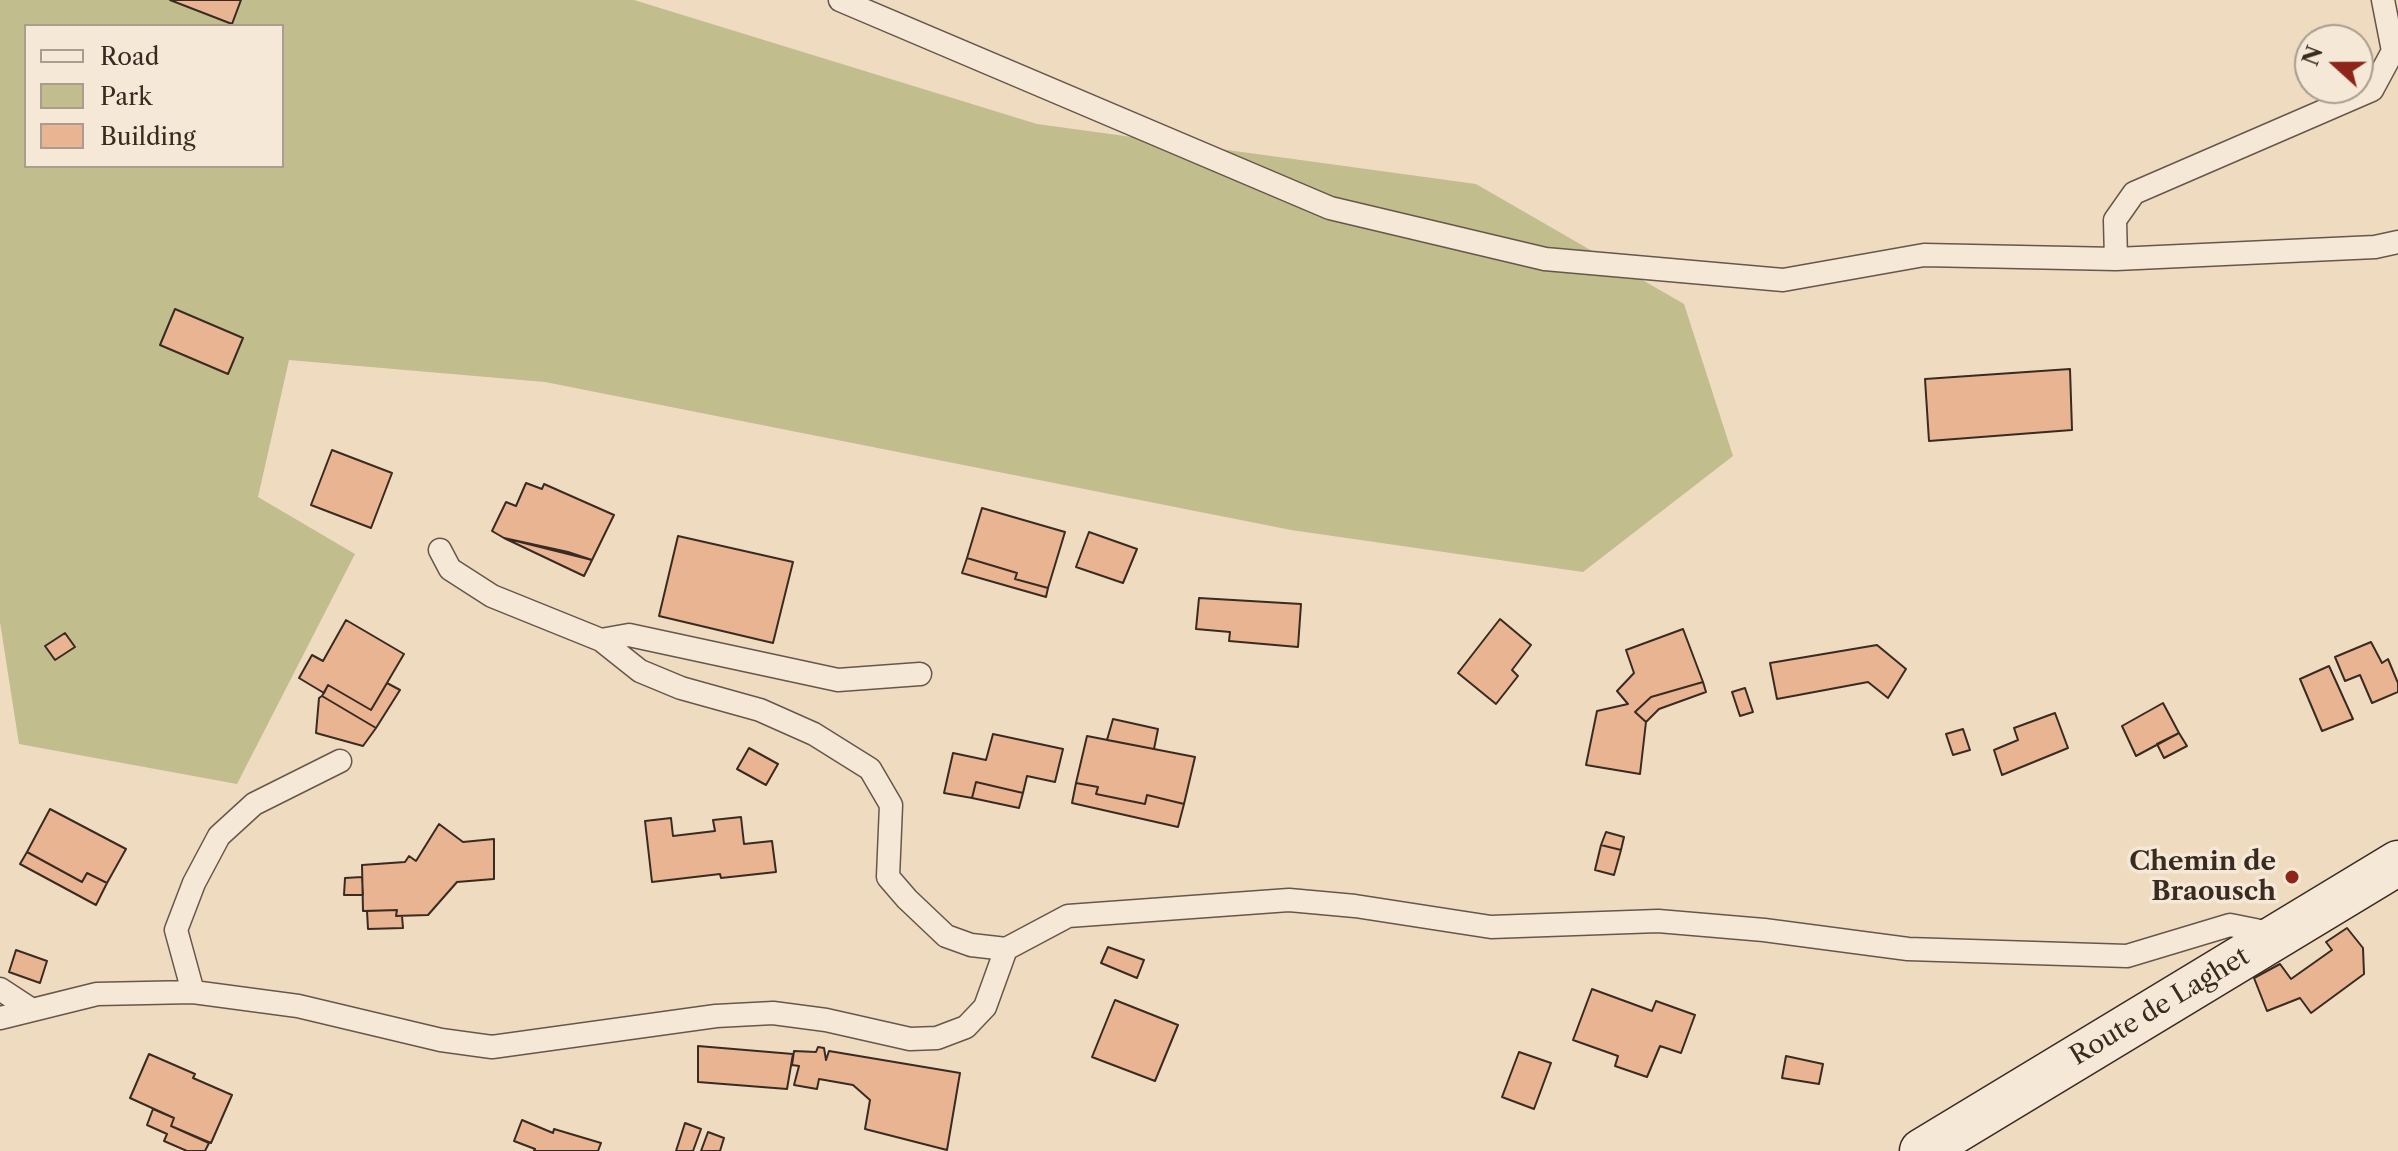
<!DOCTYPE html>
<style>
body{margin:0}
#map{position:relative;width:2398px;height:1151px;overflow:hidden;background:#efdbc0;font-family:"Libre Caslon Text",serif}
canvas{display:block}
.legend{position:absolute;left:24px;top:24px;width:260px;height:144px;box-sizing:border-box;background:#f5e8d6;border:2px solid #aa9c8e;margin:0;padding:10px 14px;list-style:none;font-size:24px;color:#392b22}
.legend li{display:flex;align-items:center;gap:16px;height:40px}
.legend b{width:40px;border:2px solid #aa9c8e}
.north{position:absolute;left:2294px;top:24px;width:80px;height:80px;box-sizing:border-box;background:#f5e8d6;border:2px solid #aa9c8e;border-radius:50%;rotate:291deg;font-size:22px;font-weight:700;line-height:32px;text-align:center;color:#392b22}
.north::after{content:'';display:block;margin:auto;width:28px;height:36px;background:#8f2418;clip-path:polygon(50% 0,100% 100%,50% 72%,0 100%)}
</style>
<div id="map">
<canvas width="2398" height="1151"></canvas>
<ul class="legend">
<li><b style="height:10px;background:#f5e8d6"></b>Road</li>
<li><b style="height:22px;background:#c1bd8d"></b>Park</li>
<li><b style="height:22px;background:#e8b492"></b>Building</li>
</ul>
<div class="north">N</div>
</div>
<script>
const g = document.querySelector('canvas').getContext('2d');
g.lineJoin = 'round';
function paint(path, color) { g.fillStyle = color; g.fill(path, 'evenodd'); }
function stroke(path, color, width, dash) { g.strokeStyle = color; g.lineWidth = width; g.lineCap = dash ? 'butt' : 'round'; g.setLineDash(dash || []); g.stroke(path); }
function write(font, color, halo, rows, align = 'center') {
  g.font = font + ' "Libre Caslon Text",serif'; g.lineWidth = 7; g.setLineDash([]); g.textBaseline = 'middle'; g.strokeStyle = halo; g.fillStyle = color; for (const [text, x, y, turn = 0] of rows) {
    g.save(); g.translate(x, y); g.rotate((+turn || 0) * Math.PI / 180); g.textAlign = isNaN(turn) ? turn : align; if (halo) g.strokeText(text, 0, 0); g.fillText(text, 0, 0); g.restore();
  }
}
const green = new Path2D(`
 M0 0H634L1037 124 1476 184 1684 304 1733 456 1583 572 1291 530 545 382 289 360 258 497 355 554 237 784 19 744 0 622ZM26 26H282V166H26Z`);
const building = new Path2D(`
 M170 0H241L232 24Z
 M175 309 243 338 228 374 160 345Z
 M2070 369 2072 430 1929 441 1925 379Z
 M332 450 392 473 371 528 311 505Z
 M526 483 542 489 544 484 614 515 592 560 504 538 492 531 506 502 516 506Z
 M982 508 1065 532 1048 588 1015 579 1017 573 967 558Z
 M1089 532 1137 549 1123 583 1076 567Z
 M678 536 793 562 773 643 659 616Z
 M504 538 568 552 592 560 584 576Z
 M967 558 1017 573 1015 579 1048 588 1046 597 962 573Z
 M1199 598 1301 604 1298 647 1229 641 1230 632 1196 629Z
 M1500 619 1531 645 1512 670 1518 676 1496 704 1458 673Z
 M346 620 404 654 371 710 328 685 324 693 299 678 312 655 323 661Z
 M1683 629 1703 682 1651 697 1635 712 1646 722 1640 774 1586 765 1597 711 1628 704 1617 691 1634 673 1626 650Z
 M65 633 75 647 55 660 45 646Z
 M2371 642 2382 663 2388 659 2398 683V692L2372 703 2360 675 2345 681 2335 657Z
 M1877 645 1906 669 1888 698 1868 682 1777 699 1770 663Z
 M2329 666 2353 719 2322 731 2300 679Z
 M1703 682 1706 692 1659 709 1646 722 1635 712 1651 697Z
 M387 683 400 690 376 728 322 696 328 685 371 710Z
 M1745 688 1753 712 1740 716 1732 692Z
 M322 696 376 728 363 746 316 733 319 698Z
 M2163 703 2179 733 2136 756 2122 726Z
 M2055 713 2068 748 2002 775 1994 750 2018 740 2014 728Z
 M1113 719 1158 729 1154 749 1107 740Z
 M1963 729 1970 750 1953 755 1946 734Z
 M2179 733 2187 746 2164 758 2157 744Z
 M993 734 1063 749 1055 782 1027 776 1023 793 976 782 972 798 944 793 953 753 986 760Z
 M1087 736 1195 757 1184 804 1147 795 1145 804 1096 794 1098 787 1076 783Z
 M749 748 778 764 766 785 737 769Z
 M976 782 1023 793 1019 808 972 798Z
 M1076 783 1098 787 1096 794 1145 804 1147 795 1184 804 1178 827 1072 803Z
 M50 809 126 849 107 883 87 873 82 882 27 852Z
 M741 817 744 844 772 841 776 872 721 878 720 874 652 882 645 821 671 818 673 836 715 831 713 820Z
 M439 824 463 842 494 839V879L457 882 428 915 396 916 397 910 363 911 362 865 405 862 409 856 416 861Z
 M1606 832 1624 837 1621 850 1601 845Z
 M1601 845 1621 850 1614 875 1595 870Z
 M27 852 82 882 87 873 107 883 96 905 20 864Z
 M362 877 363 895H344L345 878Z
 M397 910 396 916H402L403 928 368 929 367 911Z
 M2347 928 2363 948 2364 974 2311 1013 2300 998 2267 1011 2254 978 2280 964 2291 979 2332 950 2326 942Z
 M1108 947 1144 960 1137 978 1101 963Z
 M16 950 47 961 40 983 9 972Z
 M1592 989 1652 1011 1656 1001 1695 1015 1681 1053 1660 1046 1647 1077 1615 1066 1618 1056 1573 1040Z
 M1115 1000 1178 1025 1155 1081 1092 1057Z
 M698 1046 793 1054 787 1089 698 1082Z
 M818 1047 824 1048 826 1060 829 1051 960 1073 947 1150 865 1129 870 1100 853 1085 819 1079 817 1089 794 1085 799 1066 792 1065 794 1051 816 1052Z
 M1519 1052 1551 1063 1534 1109 1502 1097Z
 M149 1054 195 1074 193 1078 232 1095 211 1143 171 1126 174 1118 130 1098Z
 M1786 1056 1823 1064 1819 1084 1782 1078Z
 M153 1109 174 1118 171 1126 209 1143 205 1151H187L164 1141 167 1134 147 1125Z
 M522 1120 553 1133 554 1129 601 1143 598 1151H534L535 1149 514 1141Z
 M685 1123 701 1129 693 1151H676Z
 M708 1132 724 1138 720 1151H701Z`);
const lane = new Path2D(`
 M840 0 1330 208 1545 259 1783 280 1924 255 2116 259 2375 247 2398 242
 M2116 259 2115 220 2134 193 2372 90 2393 51 2383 0
 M440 550 450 569 492 596 601 640 640 671 681 688 760 710 814 734 870 769 891 805 888 877 907 899 946 936 971 945 1006 949 1068 916 1289 900 1355 906 1491 927 1658 921 1764 930 1908 949 2127 956 2230 925 2275 934
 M601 640 629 635 838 680 920 674
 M0 989 32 1010
 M193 992 176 930 194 883 219 836 254 804 340 761
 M0 1018 97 994 193 992 298 1006 441 1040 492 1047 716 1016 773 1013 826 1020 910 1039 937 1038 966 1027 985 1007 1006 949`);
const secondary = new Path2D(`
 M1922 1151 2398 863`);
const markers = [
 [2292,877,8,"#8f2418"]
];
const poiNames = [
 ["Chemin de",2276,862],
 ["Braousch",2276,892]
];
const streetNames = [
 ["Route de Laghet",2160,1007,-31]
];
paint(green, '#c1bd8d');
paint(building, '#e8b492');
stroke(building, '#392b22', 2);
stroke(lane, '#66574a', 25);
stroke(secondary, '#392b22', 47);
stroke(lane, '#f5e8d6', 22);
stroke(secondary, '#f5e8d6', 44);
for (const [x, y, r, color] of markers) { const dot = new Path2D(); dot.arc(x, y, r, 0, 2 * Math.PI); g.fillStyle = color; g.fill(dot); stroke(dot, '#f5e8d6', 3); }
write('bold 26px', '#392b22', '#f5e8d6', poiNames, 'right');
write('26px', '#392b22', '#f5e8d6', streetNames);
</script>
